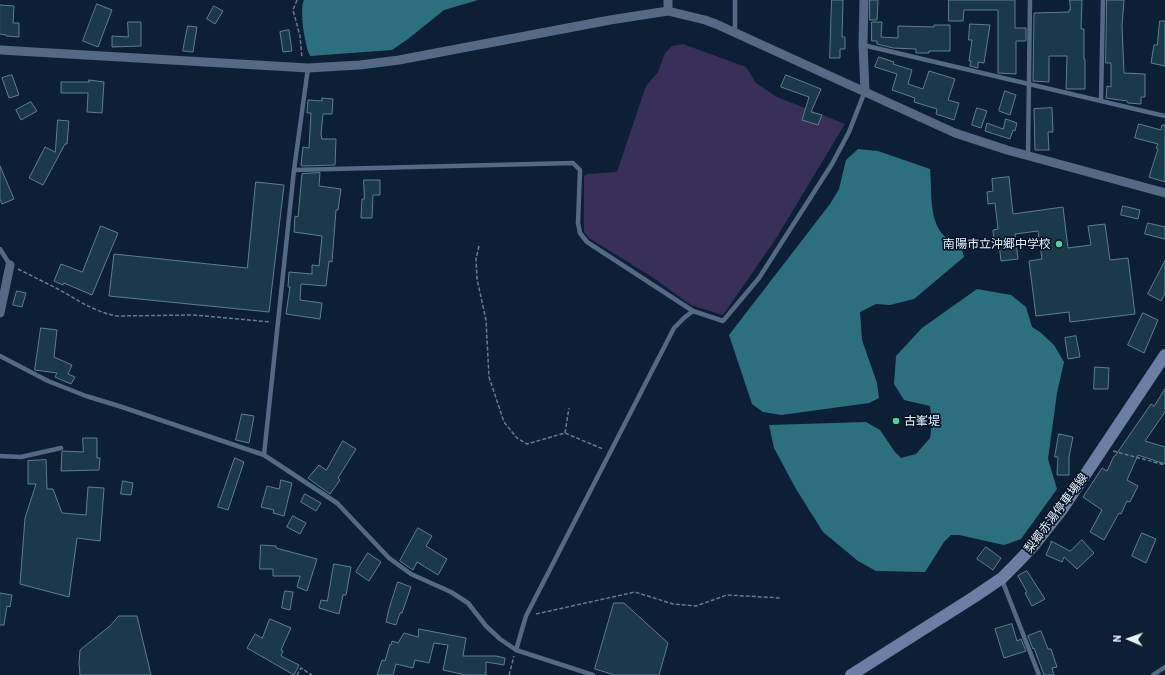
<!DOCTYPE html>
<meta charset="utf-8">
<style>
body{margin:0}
#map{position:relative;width:1165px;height:675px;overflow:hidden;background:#0c1f35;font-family:Barlow,sans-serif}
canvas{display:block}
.north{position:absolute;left:1109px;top:619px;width:40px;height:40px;-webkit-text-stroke:3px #04152a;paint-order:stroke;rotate:272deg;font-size:11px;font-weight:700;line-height:16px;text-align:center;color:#ebf3fc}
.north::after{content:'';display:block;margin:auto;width:14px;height:18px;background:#ebf3fc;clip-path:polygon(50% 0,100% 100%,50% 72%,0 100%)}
</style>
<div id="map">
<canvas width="1165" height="675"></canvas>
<div class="north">N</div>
</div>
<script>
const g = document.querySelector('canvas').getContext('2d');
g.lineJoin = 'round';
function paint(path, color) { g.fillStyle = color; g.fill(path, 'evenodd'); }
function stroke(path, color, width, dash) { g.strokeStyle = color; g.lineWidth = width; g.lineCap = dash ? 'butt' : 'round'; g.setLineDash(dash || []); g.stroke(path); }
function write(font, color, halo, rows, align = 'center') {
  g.font = font + ' Barlow,"Noto Sans JP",sans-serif'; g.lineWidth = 3.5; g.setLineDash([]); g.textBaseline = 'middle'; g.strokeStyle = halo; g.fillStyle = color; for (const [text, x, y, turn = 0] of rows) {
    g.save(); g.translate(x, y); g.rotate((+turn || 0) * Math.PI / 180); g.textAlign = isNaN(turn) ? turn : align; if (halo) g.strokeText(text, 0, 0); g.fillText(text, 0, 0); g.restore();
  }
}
const green = new Path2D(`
 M683 44 746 67 756 83 777 97 845 124 775 240 723 315 691 305 652 277 589 238 584 232V176L588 174 617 172 646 86 658 72 665 53 672 46Z`);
const water = new Path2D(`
 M304 0H478L444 10 408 39 392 50 310 56C305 46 299 10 304 0Z
 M858 149 878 151 930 169C933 202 926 232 961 247L964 257 914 299 890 305 876 304 860 312 862 340 877 383 879 398 869 403 781 415 763 412 752 404 729 335 830 204 839 189 846 160Z
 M977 289 1011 295 1026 307 1032 327 1040 332 1054 345 1064 362 1057 393 1048 459 1057 489 1021 539 1004 545 959 535H951L944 542 925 572 876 571 858 561 823 532 796 489 774 448 769 425 866 422 880 430 895 452 901 458 916 454 930 438 932 423 930 406 904 400 894 384 896 356 922 328Z`);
const building = new Path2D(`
 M832 0H843L842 37H845V49H840V58H830Z
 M870 0H878L877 20H870Z
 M949 0H1015V28H1026V41H1016V74L998 73V10H964L963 21H949Z
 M1070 0H1082L1081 29H1084V59H1085V89H1066L1067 56H1049V82L1033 81 1034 13 1069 12V10H1070Z
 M1107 0H1124L1122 26 1124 73 1145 74V97H1141V104L1128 103 1127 101 1106 98 1107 86 1111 87V63H1106Z
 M97 4 112 10 98 47 83 41Z
 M0 5 14 6 13 23H19V37L6 36V35L0 34Z
 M214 6 223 11 215 24 207 19Z
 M1160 21H1165V66L1151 63 1154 45H1157Z
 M128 22H141V46L112 47V36L128 37Z
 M872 22H882L881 37 898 38V26L934 27V25H950V51H929V53H916V49L893 48 877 44V41H872Z
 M970 24 990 25 984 63 978 62V68L970 66 971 61H969L972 40H969Z
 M188 26 197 27 193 52 183 51Z
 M289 30 292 51 283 52 280 32Z
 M879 57 894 62 893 64 912 70 908 84 923 89 929 71 955 79 948 100 959 103 954 120 936 114 937 109 914 102 915 98 892 90 897 74 875 67Z
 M12 75 19 95 9 98 2 78Z
 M786 75 821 89 811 112 822 115 818 125 802 120 809 97 781 87Z
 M89 80 104 82 102 113 87 112 88 93H61V82H89Z
 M1005 91 1016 95 1010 115 999 111Z
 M322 98 333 99 332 114H323L321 134 322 139H336L335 165 302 166 301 165 303 147 309 148 311 113H307L308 100 322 101Z
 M31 102 37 111 21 120 16 110Z
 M977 108 987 111 981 128 972 125Z
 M1052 108 1053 132H1048L1049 150H1035L1034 109Z
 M1006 119 1017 123 1015 131 1013 130 1010 139 985 131 987 123 1003 129Z
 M58 120 69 121 67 144H65L43 185 29 178 45 147 55 152Z
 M1139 124 1161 130 1162 125H1165V182L1149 177 1158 149 1156 148 1158 144 1135 138Z
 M0 166 14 199 2 204 0 199Z
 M320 173 319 186 341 189 338 210H336L332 262 329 261 326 286 301 284 300 300 322 303 320 319 286 314 290 287H288L289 272 312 274V265L319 266 322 236 294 232 295 216 298 217 302 174Z
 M1009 177 1013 214 1063 207 1068 248 1091 245 1088 226 1105 224 1110 260 1128 258 1135 314 1070 322 1069 312 1036 316 1029 261 1042 259 1038 231 1015 234 1018 259 1001 261 999 243H994L993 230 998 229 995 203 988 204 987 192 993 191 992 179Z
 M364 180H380V195H373L372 218H361L362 199H364Z
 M256 182 284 185 269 312 109 296 114 254 247 268Z
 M1123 206 1140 210 1138 219 1121 215Z
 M1148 223 1165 227V239L1145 234Z
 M101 226 118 233 92 295 64 283 63 285 54 281 61 264 82 272Z
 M1165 261V293L1161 301 1148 294Z
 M17 291 26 293 22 307 13 305Z
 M1143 313 1158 320 1144 353 1128 345Z
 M41 328 57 330 54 357 72 365 68 374 75 377 71 384 55 377 57 373 35 370Z
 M1076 336 1080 357 1068 359 1065 338Z
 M1095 367 1109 368 1108 389H1094Z
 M1165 389V412L1145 441 1165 447V464L1138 455 1127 480 1138 486 1130 502 1127 501 1121 514 1119 513 1104 540 1090 532 1102 510 1083 497 1102 468 1107 471 1114 456H1115L1151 404 1154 406Z
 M242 414 254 416 249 443 236 440Z
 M1059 434 1073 437 1069 457V475H1057L1058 457H1055Z
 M83 438H97V458H100L99 470 61 471 62 451 83 452Z
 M343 441 356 449 338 478 340 480 330 494 308 478 319 465 326 470Z
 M235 458 244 462 228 510 218 507Z
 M46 460 47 489H53L62 513 86 515 88 487 104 488 100 541 77 538 69 597 20 584 25 518 36 484H28V461Z
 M281 480 292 483 284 516 273 513 274 510 261 507 267 486 279 489Z
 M123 481 133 483 131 495 121 494Z
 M305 494 321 503 316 511 301 502Z
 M293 516 306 523 300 534 287 527Z
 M418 528 432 536 426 546 447 559 438 575 417 562 413 570 400 561Z
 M1142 533 1156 539 1146 563 1132 556Z
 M1082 540 1094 553 1077 569 1064 557 1062 562 1046 555 1051 543V541L1070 551Z
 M261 545 276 546V548L317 559 307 591 297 587 300 576H273V569H260Z
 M986 547 1001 558 993 570 977 559Z
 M368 553 381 562 369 581 356 572Z
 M334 564 351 567 346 595H343L339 614 319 608 321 600 327 601Z
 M1027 571 1045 599 1032 606 1025 593 1027 592 1018 576Z
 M398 582 411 587 402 613H400L396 625 386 622 389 609Z
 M285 591 293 592 290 610 282 608Z
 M0 593 12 595 10 607 7 606 4 625H0Z
 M614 603H624L668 643 659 675H615L595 669Z
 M119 616H137L151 675H80L79 663 80 650 110 626Z
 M270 619 291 628 281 650 283 651 281 656 299 665 294 675 247 648 255 634 262 638Z
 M1012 624 1017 641 1021 639 1026 651 1004 658 995 629Z
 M419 629 466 638 463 656H496L505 658 504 665 486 662V675H466L443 670 448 645 434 643 429 663 415 660 413 668 396 664 393 675H377L382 660 385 661 390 644 391 645 392 641 398 643 404 633 418 637Z
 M1041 631 1048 649H1051L1057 667 1052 668 1054 675H1044L1034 648 1033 649 1028 636Z`);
const path = new Path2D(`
 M297 0 293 10 300 36 302 58
 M479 246 476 259 477 279 486 320 489 377 504 422 517 438 527 444 565 433 603 449
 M18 269C32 276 46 283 60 290 79 301 95 312 117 316L194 315 271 322
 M565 433 569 408
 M1113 451 1165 465
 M536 614 635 592 673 604 696 606 727 595 781 598
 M297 675 301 668 312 675
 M509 675 514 656`);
const lane = new Path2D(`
 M735 33V0
 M863 45 1165 116
 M1101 100 1103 0
 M1028 156 1030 0
 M294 170 573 163 580 170 578 223 580 233 587 242 693 311 723 321 759 278 832 164 849 132 865 91
 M0 249 10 265
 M0 356 48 381 86 396 119 406 264 455 337 503 389 558 411 574 451 592 468 603 486 626 500 639 516 650 593 675
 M264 455 294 170 308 68
 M0 456 21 457 61 448
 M1002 580 1039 675
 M516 650 526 616 674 328 685 317 693 311
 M1153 675 1165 667`);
const street = new Path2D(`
 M668 0V11
 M864 0 863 45 865 91
 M0 50 308 68 360 65 399 60 610 20 668 11 705 20 716 24 955 133 1007 150 1165 193
 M0 313 10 265`);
const secondary = new Path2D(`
 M851 675 974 597 1002 578 1015 565 1034 545 1063 508 1165 355`);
const markers = [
 [1059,244,4,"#50d398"],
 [896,421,4,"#50d398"]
];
const poiNames = [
 ["南陽市立沖郷中学校",1051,244],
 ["古峯堤",904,421,"left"]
];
const streetNames = [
 ["梨郷赤湯停車場線",1056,513,-53]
];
paint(green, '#383058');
paint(water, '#2c7080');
paint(building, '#1a3a4b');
stroke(building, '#5d7e92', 1);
stroke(path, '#6b798a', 1.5, [4, 2]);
stroke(lane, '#546983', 4.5);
stroke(street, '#546983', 9);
stroke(secondary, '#6b7fa4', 12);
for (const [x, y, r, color] of markers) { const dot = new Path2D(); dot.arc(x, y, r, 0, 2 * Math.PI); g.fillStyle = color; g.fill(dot); stroke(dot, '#04152a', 1.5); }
write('12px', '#ebf3fc', '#04152a', poiNames, 'right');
write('12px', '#ebf3fc', '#04152a', streetNames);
</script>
